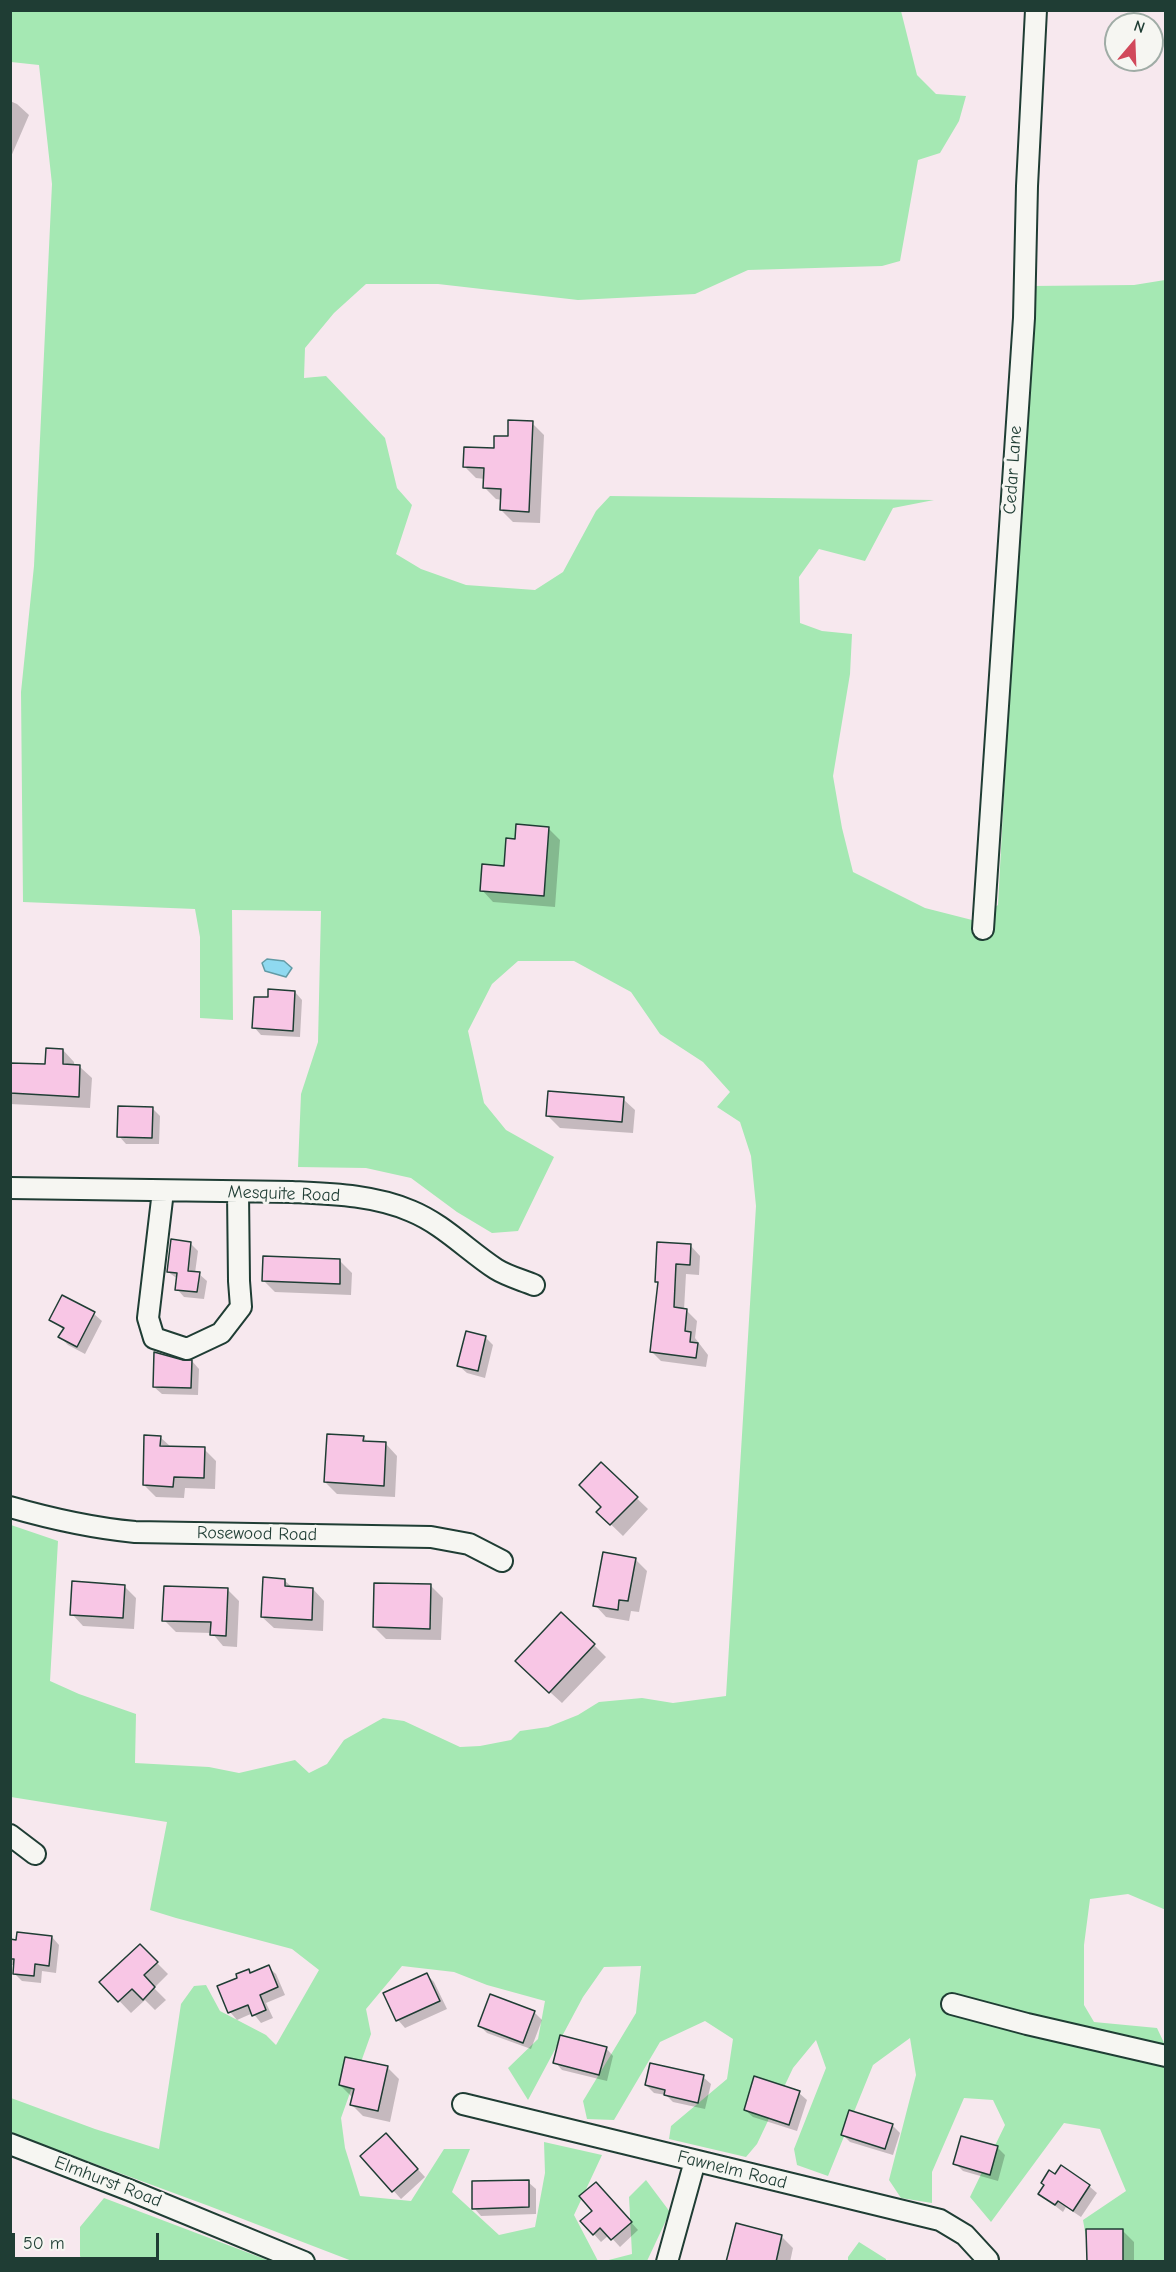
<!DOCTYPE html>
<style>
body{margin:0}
#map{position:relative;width:1176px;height:2272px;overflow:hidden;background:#f7e8ee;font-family:"Comic Neue",sans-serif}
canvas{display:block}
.frame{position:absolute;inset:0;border:12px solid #1f3d34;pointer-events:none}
.north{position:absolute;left:1104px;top:12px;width:60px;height:60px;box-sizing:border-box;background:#f6f6f2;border:2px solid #a0aca6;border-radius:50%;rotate:19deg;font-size:16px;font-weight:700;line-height:24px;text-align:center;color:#1f3d34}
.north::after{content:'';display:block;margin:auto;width:21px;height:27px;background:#d1495b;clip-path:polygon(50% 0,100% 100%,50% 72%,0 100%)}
.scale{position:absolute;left:12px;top:2233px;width:147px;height:27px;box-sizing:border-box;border:3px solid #1f3d34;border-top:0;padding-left:8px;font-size:18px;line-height:21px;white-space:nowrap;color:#1f3d34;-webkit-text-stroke:4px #f6f6f2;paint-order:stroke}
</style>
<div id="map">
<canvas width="1176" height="2272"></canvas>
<div class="frame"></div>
<div class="north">N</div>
<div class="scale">50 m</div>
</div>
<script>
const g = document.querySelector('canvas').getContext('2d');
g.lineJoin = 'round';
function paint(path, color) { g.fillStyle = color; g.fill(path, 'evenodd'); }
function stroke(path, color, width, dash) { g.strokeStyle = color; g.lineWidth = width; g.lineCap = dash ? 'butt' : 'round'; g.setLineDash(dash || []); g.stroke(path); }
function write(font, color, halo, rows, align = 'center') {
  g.font = font + ' "Comic Neue",sans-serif'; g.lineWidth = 6; g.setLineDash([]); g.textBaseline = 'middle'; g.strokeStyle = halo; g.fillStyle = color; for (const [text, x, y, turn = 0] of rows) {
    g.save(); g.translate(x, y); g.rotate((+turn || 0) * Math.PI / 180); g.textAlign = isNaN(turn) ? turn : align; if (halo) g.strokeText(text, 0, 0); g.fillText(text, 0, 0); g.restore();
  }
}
const green = new Path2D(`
 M11 11H901L917 75 936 94 966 96 959 121 940 153 918 160 900 261 882 266 748 270 695 294 578 300 438 284H366L334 313 305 348 304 378 326 376 385 438 397 488 412 505 396 554 421 569 466 585 535 590 563 572 596 511 610 496 934 500 893 508 865 561 819 549 799 577 800 623 822 631 852 634 850 674 833 776 842 828 853 872 925 908 976 921 998 905 1031 286 1134 285 1165 280 1166 1910 1128 1894 1090 1899 1084 1945V2005L1094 2022 1157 2028 1165 2045V2261H1090L1083 2220 1126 2191 1100 2129 1064 2123 991 2222 970 2197 1005 2125 993 2100 964 2098 932 2172V2203L901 2198 889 2180 916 2075 910 2038 873 2065 828 2176 797 2165 794 2149 826 2068 816 2040 793 2068 757 2144 746 2157 669 2139 671 2126 727 2079 733 2039 705 2021 660 2042 614 2120 587 2119 583 2101 636 2013 641 1966 604 1967 583 1997 528 2100 508 2068 538 2039 545 2001 487 1985 454 1972 402 1966 366 2009 371 2034 341 2118 345 2148 360 2196 411 2201 444 2149H470L452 2192 499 2235 535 2227 545 2173 544 2142 602 2155 574 2215 598 2261H352L209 2206 11 2133V2098L95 2129 159 2149 181 2004 194 1986 206 1985 220 2011 266 2035 276 2045 319 1970 292 1949 176 1918 150 1910 167 1822 11 1797V1525L58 1541 50 1681 79 1694 136 1714 135 1763 209 1767 239 1773 295 1760 309 1773 327 1764 344 1740 383 1718 404 1721 460 1747 480 1746 511 1740 520 1731 548 1727 578 1715 599 1702 642 1698 673 1703 726 1696 756 1206 751 1156 740 1122 717 1107 730 1092 703 1062 660 1034 631 992 574 961H518L492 984 468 1031 484 1103 506 1130 554 1157 518 1231 492 1233 457 1212 411 1178 366 1168 298 1167 301 1094 318 1042 321 911 232 910 233 1020 200 1018V937L195 909 23 902 21 692 34 566 52 184 39 65 11 62Z
 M646 2180 670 2212 647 2261 601 2262 632 2254 629 2197Z
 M104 2198 270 2261H82L80 2256V2227Z
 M859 2242 886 2259V2261H848V2257Z`);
const water = new Path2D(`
 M267 959 284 961 292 968 286 977 265 971 262 963Z`);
const shadow = new Path2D(`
 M10 101 17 104 29 115 10 159Z
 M532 423 544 435 540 523 513 522 501 510 502 500 496 499 484 487 485 479 476 478 465 467 495 450Z
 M549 829 560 840 555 907 493 902 482 890 505 868 517 840Z
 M295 992 302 1000 300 1037 261 1035 254 1027 269 999Z
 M63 1050 74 1062V1066L80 1067 92 1078 90 1108 10 1104V1064L47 1066Z
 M623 1099 635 1110 633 1133 560 1128 548 1116Z
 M152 1108 160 1116 159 1144H126L119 1136Z
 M190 1243 198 1251 195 1273 199 1274 207 1281 204 1299 184 1297 177 1289 178 1279 168 1272Z
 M690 1245 700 1256 699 1275 686 1274 684 1310 687 1311 697 1321 695 1338 708 1355 706 1367 661 1361 651 1351 660 1284 657 1281Z
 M340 1261 352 1273 351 1295 275 1292 263 1280Z
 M63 1297 94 1314 102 1321 85 1354 68 1345 60 1337 64 1330 50 1319Z
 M485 1337 493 1345 485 1378 467 1373 459 1366Z
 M192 1361 199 1369 198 1395 162 1394 154 1387 183 1362Z
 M160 1437 171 1447 204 1449 216 1461 215 1489 185 1488 184 1498 156 1497 144 1485Z
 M363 1437 369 1443 386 1444 397 1456 395 1497 337 1494 325 1482Z
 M601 1464 648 1509 623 1536 598 1512 603 1507Z
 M635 1559 647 1571 639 1612 631 1611 629 1621 606 1617 595 1605Z
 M284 1580 293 1588 313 1589 324 1601 323 1631 274 1628 262 1617Z
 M124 1586 136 1598 134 1629 83 1626 72 1614Z
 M431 1586 443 1598 441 1640 386 1639 374 1627Z
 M227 1589 239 1601 237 1647 223 1646 212 1633 176 1632 164 1620Z
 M594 1645 606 1657 562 1703 529 1673Z
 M52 1937 59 1945 56 1973 42 1971 41 1983 22 1981 15 1974V1965H10V1941Z
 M140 1946 168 1974 154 1988 166 2000 155 2010 145 2000 131 2013 101 1982Z
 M268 1967 276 1974 285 1995 266 2003 273 2018 261 2023 253 2013 237 2020 230 2012 239 1979 248 1971 251 1974Z
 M426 1974 434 1982 447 2009 405 2028 398 2020 385 1994Z
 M534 2012 542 2020 531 2049 487 2033 479 2025Z
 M606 2048 613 2056 607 2081 562 2070 555 2062Z
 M387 2067 399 2079 390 2122 363 2116 352 2105V2097L340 2085Z
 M703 2077 711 2084 705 2109 673 2102 666 2095 654 2093 646 2085Z
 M799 2093 807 2100 797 2131 753 2117 745 2110Z
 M892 2125 900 2133 893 2155 850 2142 842 2134Z
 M962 2138 998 2148 1005 2155 998 2181 963 2171 955 2163Z
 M393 2142 425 2177 401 2199 362 2156Z
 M528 2182 536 2189V2214L481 2216 474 2208Z
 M1089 2186 1097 2193 1081 2217 1066 2207 1063 2212 1040 2194Z
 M603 2191 638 2230 620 2247 609 2235 601 2242 582 2221 594 2211Z
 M1122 2230 1134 2242V2262H1088Z
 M781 2236 793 2248 790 2262H728Z`);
const building = new Path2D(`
 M508 420 533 421 529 512 500 510 501 489 483 488 484 468 463 467 464 447 494 448V436H508Z
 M516 824 549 827 544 896 480 891 482 864 504 866 506 838 515 839Z
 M268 989 295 991 293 1031 252 1028 254 997H268Z
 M46 1048 63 1049V1064L80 1065 79 1097 10 1093V1063L45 1064Z
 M548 1091 624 1097 622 1122 546 1116Z
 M118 1106 153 1107 152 1138 117 1137Z
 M171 1239 191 1242 188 1271 200 1272 197 1292 175 1290 177 1273 167 1272Z
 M657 1242 691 1244 690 1265 676 1264 674 1307 687 1309 685 1331 691 1332 690 1342 698 1343 696 1358 650 1352 658 1282H655Z
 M263 1256 340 1259V1284L262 1281Z
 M62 1295 95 1312 77 1347 58 1337 64 1328 49 1320Z
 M466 1331 486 1336 478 1371 457 1366Z
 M154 1352 183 1360H192L191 1388 153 1387Z
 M327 1434 364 1436 363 1441 386 1442 384 1486 324 1482Z
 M144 1435 161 1436 160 1446 205 1447 204 1478 174 1477 173 1487 143 1485Z
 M601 1462 638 1497 610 1525 596 1512 601 1507 579 1485Z
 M603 1552 636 1558 628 1601 619 1600 618 1610 593 1606Z
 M263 1577 285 1579V1586L313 1588 312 1620 261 1617Z
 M72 1581 125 1585 123 1618 70 1615Z
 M374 1583 431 1584 430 1629 373 1627Z
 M164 1586 228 1588 226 1636 210 1635 211 1622 162 1621Z
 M561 1612 595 1644 549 1693 515 1661Z
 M17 1932 52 1936 49 1966 35 1964 34 1976 13 1974 14 1959H10V1939L16 1940Z
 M140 1944 158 1962 144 1975 155 1987 143 2000 132 1989 118 2002 99 1982Z
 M269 1965 278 1987 260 1995 266 2010 252 2016 248 2005 228 2013 217 1986 237 1978 236 1974 249 1969 250 1973Z
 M427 1973 440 2001 396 2021 383 1993Z
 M490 1994 535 2011 523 2043 478 2026Z
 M560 2035 607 2047 599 2075 553 2063Z
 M345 2057 388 2066 378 2111 350 2105 354 2089 339 2085Z
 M650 2063 704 2075 698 2103 664 2095 665 2090 645 2085Z
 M754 2076 800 2091 789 2125 744 2110Z
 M849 2110 893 2124 885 2149 841 2135Z
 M386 2133 418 2169 392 2192 360 2156Z
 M961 2136 998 2146 990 2175 953 2164Z
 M1061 2165 1090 2185 1073 2211 1058 2201 1055 2205 1038 2194 1044 2185 1041 2183 1049 2170 1055 2174Z
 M529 2180V2207L472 2209V2181Z
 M596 2182 632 2222 611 2240 600 2228 593 2235 580 2221 592 2211 579 2196Z
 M736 2223 782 2235 776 2262H726Z
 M1086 2229H1123V2262H1087Z`);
const minor = new Path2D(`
 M983 929 1024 318 1027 186 1036 10
 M10 1188 292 1192C333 1194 373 1195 411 1211 443 1224 467 1250 496 1269 507 1276 522 1280 534 1285
 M163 1191 148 1318 154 1338 187 1349 221 1333 241 1307 239 1281 238 1192
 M10 1507C52 1519 92 1528 135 1532L431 1537 469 1544 502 1561
 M10 1835 35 1854
 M952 2004 1027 2024 1166 2056
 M463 2104 940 2220 965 2235 988 2260
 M10 2144 129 2190 304 2262
 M667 2262 695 2161`);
const streetNames = [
 ["Cedar Lane",1013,470,-86],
 ["Mesquite Road",284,1194,2],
 ["Rosewood Road",257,1534,1],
 ["Fawnelm Road",732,2170,14],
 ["Elmhurst Road",108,2182,21]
];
paint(green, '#a5e8b3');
paint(water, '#8fd9f0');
stroke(water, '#629ba5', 1.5);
paint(shadow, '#0003');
paint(building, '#f8c6e5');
stroke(building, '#1f3d34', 1.5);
stroke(minor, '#1f3d34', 24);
stroke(minor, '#f6f6f2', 20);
write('18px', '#1f3d34', '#f6f6f2', streetNames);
</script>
